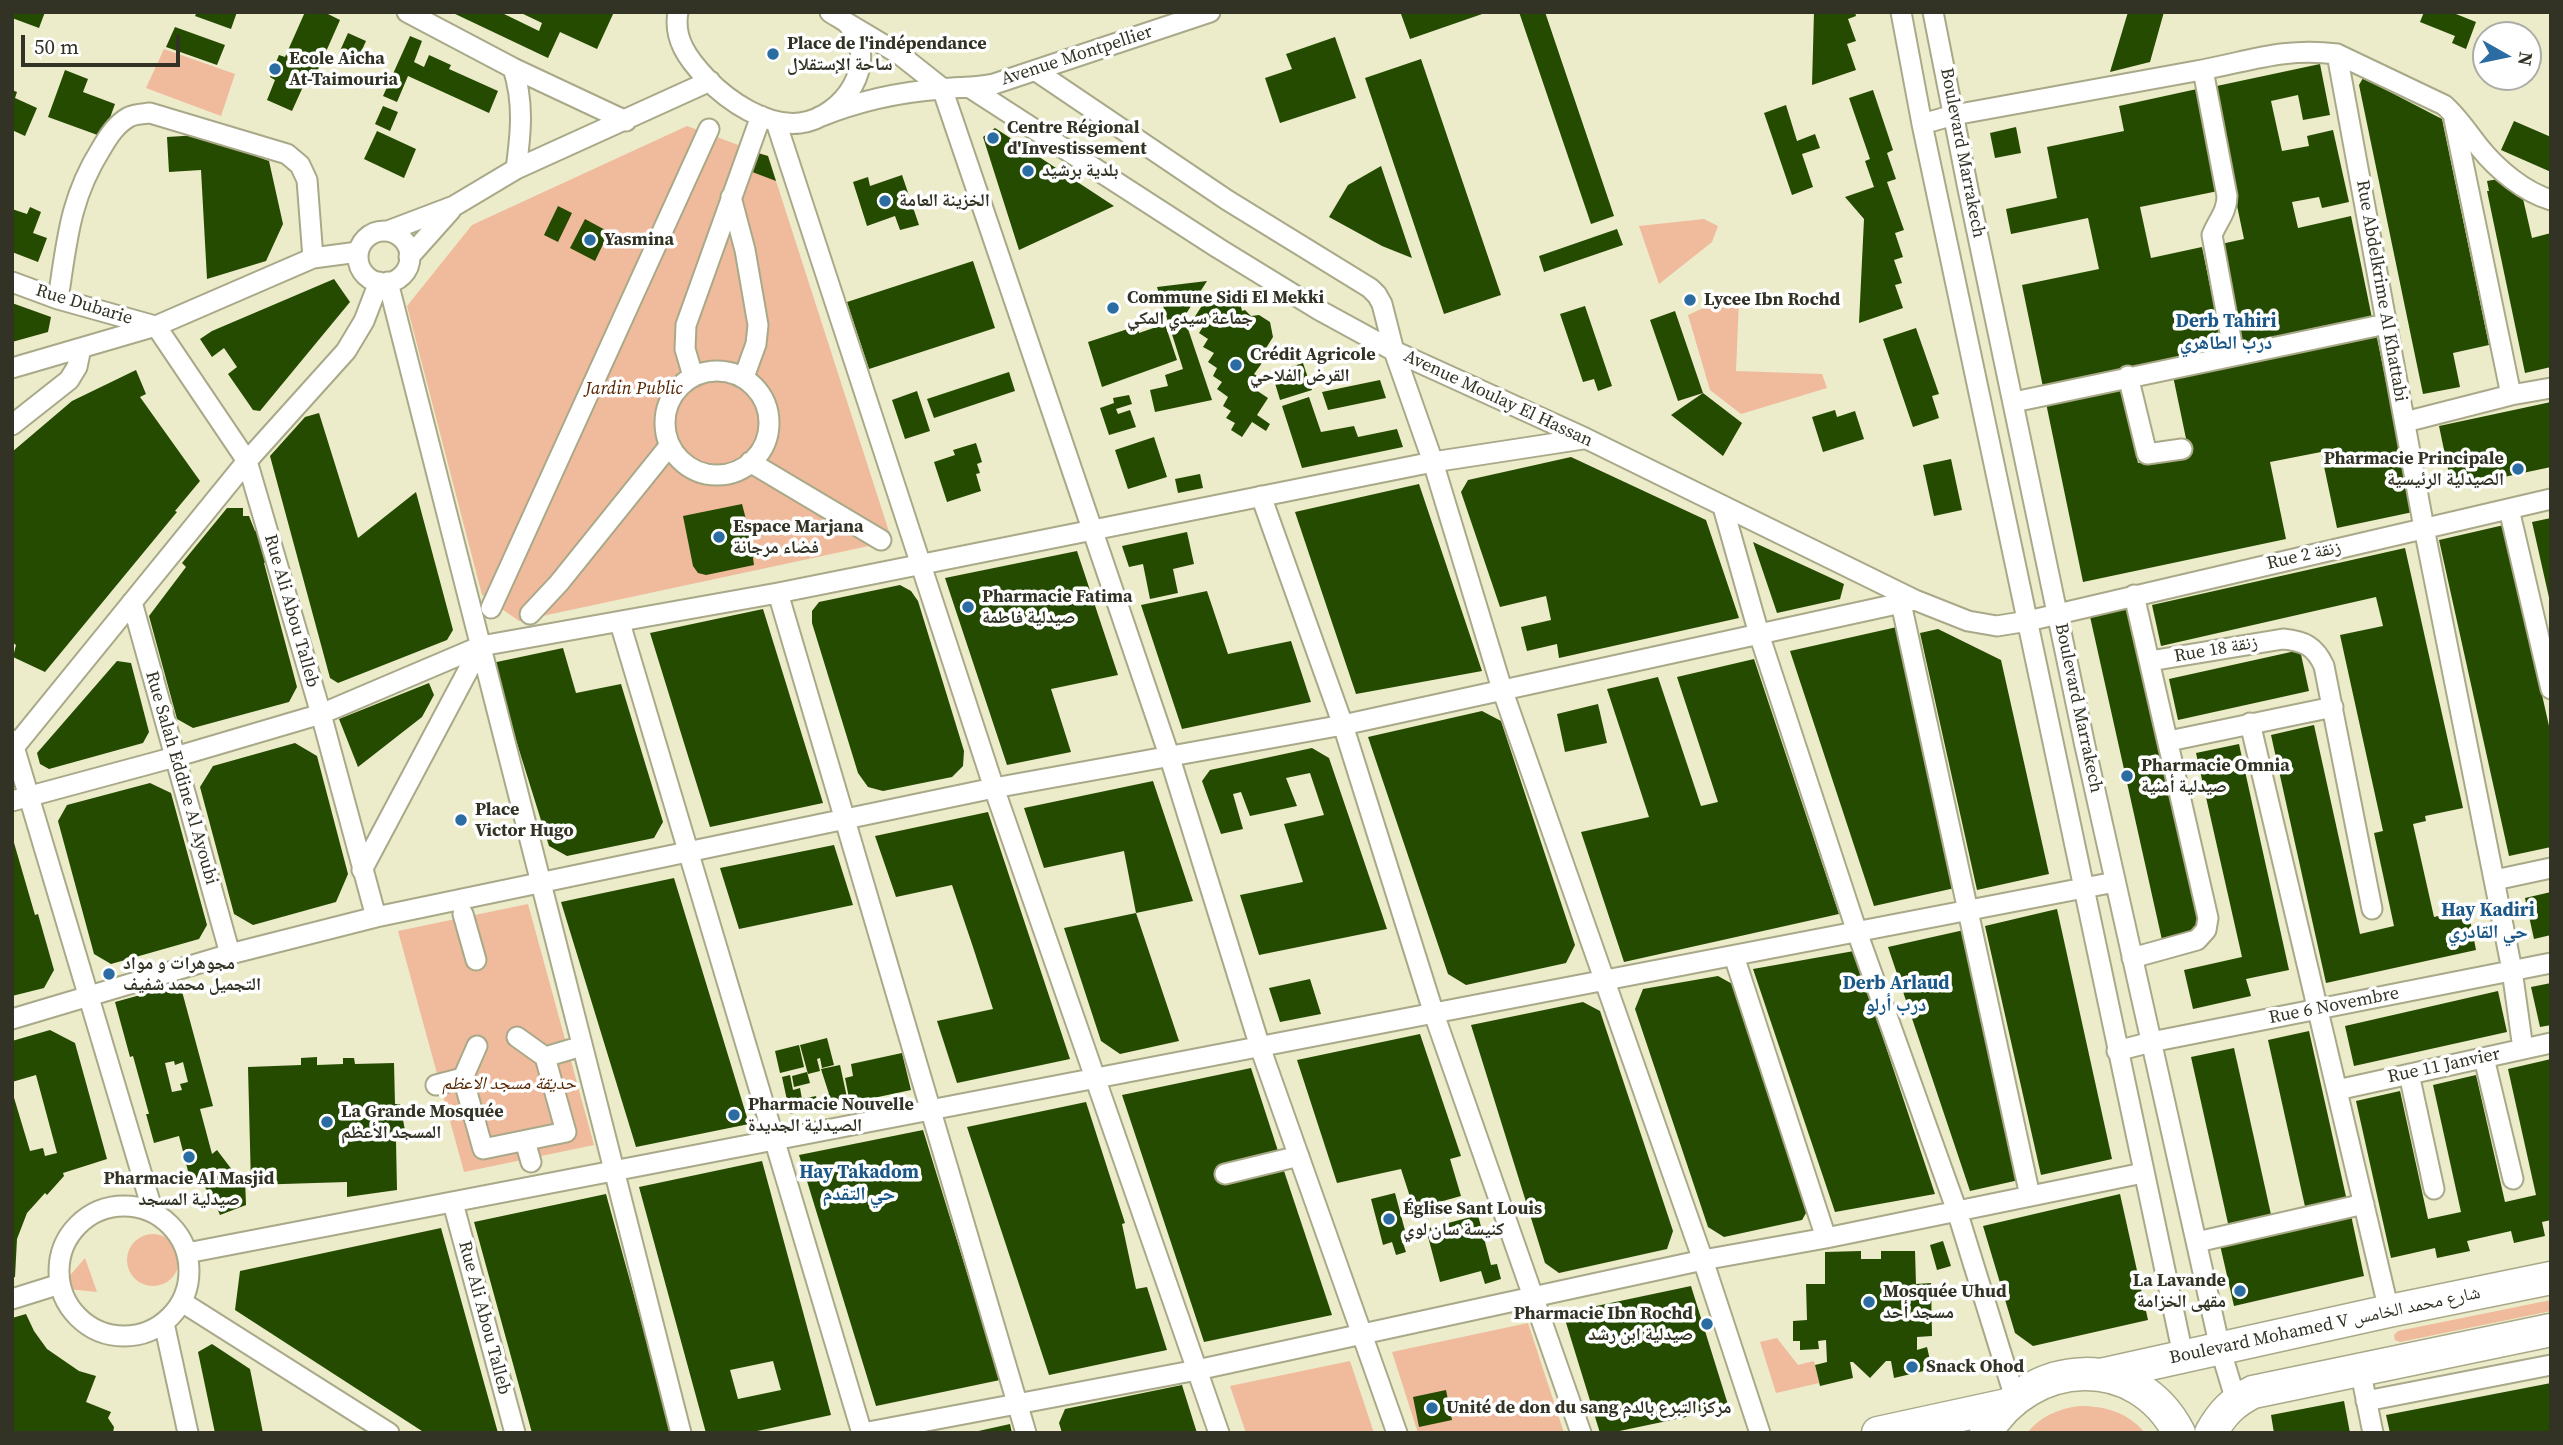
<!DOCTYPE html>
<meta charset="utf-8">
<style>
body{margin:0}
#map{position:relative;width:2563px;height:1445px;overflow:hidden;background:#ecebca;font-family:"Source Serif 4",serif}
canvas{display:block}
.frame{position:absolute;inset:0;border:14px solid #323225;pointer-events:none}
.north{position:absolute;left:2472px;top:21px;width:70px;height:70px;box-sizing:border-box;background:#fff;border:2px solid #adada8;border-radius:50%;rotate:99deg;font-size:19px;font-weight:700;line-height:28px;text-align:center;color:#323225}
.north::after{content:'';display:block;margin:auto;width:24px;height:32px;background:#2b6ca2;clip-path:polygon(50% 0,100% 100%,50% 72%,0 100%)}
.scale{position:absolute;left:21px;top:35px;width:159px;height:32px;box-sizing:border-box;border:4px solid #323225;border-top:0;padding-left:9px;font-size:21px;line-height:24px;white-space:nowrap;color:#323225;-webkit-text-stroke:5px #fff;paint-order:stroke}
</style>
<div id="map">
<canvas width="2563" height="1445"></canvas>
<div class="frame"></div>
<div class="north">N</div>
<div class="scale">50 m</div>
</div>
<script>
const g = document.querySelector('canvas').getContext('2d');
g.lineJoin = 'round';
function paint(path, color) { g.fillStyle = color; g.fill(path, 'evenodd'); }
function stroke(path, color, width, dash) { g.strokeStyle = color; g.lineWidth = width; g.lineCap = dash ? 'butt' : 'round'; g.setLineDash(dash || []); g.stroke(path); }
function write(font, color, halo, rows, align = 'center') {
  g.font = font + ' "Source Serif 4","Noto Naskh Arabic",serif'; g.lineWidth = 7; g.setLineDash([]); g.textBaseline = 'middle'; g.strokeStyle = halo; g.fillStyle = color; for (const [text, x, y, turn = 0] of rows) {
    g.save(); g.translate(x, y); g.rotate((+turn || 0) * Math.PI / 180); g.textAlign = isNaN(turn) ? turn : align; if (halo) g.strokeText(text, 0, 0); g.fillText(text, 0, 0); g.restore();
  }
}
const green = new Path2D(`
 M164 49 235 74 221 116 146 88Z
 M687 126 768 156 892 541 519 621 482 595 407 306 472 225Z
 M1704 219 1718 226 1712 242 1659 284 1639 226Z
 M1732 295 1738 296 1739 299 1736 371 1822 374 1827 388 1741 414 1710 390 1688 315Z
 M528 904 594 1145 464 1172 398 931Z
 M127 1260a26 26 0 1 1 52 0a26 26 0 1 1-52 0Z
 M85 1258 97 1292 59 1288Z
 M2551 1300V1311L2400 1342 2395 1340 2394 1335 2398 1331Z
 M1528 1323 1564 1433H1418L1392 1352Z
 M1777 1338 1798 1365 1814 1361 1819 1383 1776 1393 1760 1342Z
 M1350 1361 1374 1433H1246L1230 1386Z
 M2079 1406C2105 1406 2128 1412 2145 1433H2027C2041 1416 2058 1409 2079 1406Z`);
const building = new Path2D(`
 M12 12H45L39 28 12 18Z
 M197 12H237L231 29 195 16Z
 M305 12H324L340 20 317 72 311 69 292 111 267 100 275 80 270 77 279 55 285 57Z
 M451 12H500L539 31 542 23 519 12H614L597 49 560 32 548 58Z
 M1405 12H1485V13L1410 39 1401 14Z
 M1519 12H1545L1614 216 1591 224Z
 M1814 12H1855L1856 16 1848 19 1856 41 1847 44 1856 70 1812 85Z
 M2128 12H2164L2150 62 2110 72Z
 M2424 12H2451L2476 22 2466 49 2452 43 2455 36 2420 22Z
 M175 27 225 45 217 65 166 47Z
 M348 33 366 41 357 61 339 53Z
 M410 36 422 41 414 62 424 67 429 55 451 65 449 69 498 91 489 113 408 76 397 102 383 96Z
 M1335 37 1356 98 1280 123 1265 78 1292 69 1286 54Z
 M1421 59 1501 295 1444 314 1365 78Z
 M2320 64 2330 115 2303 120 2298 95 2271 101 2282 151 2309 146 2307 136 2333 130 2349 202 2322 208 2319 197 2292 202 2298 228 2351 216 2372 318 2242 345 2221 244 2244 239 2212 87Z
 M65 70 88 79 83 92 115 104 103 137 48 117Z
 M2363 78 2442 119 2489 345 2453 353 2460 387 2423 394 2359 85Z
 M2197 89 2218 191 2140 207 2151 258 2202 247 2223 349 2043 387 2022 285 2099 269 2088 218 2011 234 2006 209 2057 198 2047 147 2124 131 2119 106Z
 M12 90 17 92 15 98 37 108 25 136 12 130Z
 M1873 90 1893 150 1887 153 1896 179 1887 182 1904 230 1895 233 1903 257 1894 260 1902 283 1895 285 1903 308 1859 323 1864 219 1845 197 1874 187 1865 161 1870 159 1849 98Z
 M1786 105 1797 141 1815 134 1820 148 1802 154 1813 187 1792 195 1764 113Z
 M383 106 398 112 390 131 375 124Z
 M2514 121 2551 137V172L2501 150Z
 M2016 127 2021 153 1995 158 1990 133Z
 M995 128 1114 206 1019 250 983 137Z
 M377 131 416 149 404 178 364 159Z
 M199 135 269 161 283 224 266 261 207 279 201 170 169 172 167 137Z
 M754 152 768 156 776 181 747 170Z
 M1381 166 1412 258 1382 246 1329 217 1348 185Z
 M902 175 919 225 900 230 895 216 867 226 853 182 868 177 870 186Z
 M2498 179 2521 190 2532 238 2551 233V367L2525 373 2487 191H2489L2487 181Z
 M558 206 572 213 558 242 544 235Z
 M30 207 41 212 33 233 47 238 38 262 12 252V209L27 214Z
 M585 219 609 232 595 261 570 248Z
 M1617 229 1623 245 1544 272 1539 256Z
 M973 261 995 328 869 369 847 302Z
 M334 279 350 302 260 411 253 410 228 374 237 367 224 348 212 357 200 339 212 331Z
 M1207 281 1184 317 1212 400 1155 412 1150 390 1168 386 1165 375 1183 369 1157 287Z
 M1227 294 1240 302 1242 311 1245 310 1251 316 1259 315 1270 322 1273 337 1258 361 1262 363 1254 374 1263 380 1256 390 1268 398 1257 415 1270 424 1266 431 1252 422 1242 437 1231 430 1235 423 1226 418 1231 411 1223 406 1228 397 1217 389 1222 382 1213 376 1217 368 1208 362 1214 353 1203 347 1208 339 1199 333 1204 325 1194 318 1205 301Z
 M12 303 51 317 48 332 12 342Z
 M1585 306 1612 386 1598 391 1594 379 1583 382 1560 314Z
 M1675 311 1703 393 1678 401 1650 320Z
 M1165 324 1177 360 1102 387 1088 342 1137 326 1139 333Z
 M1916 328 1939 394 1932 396 1939 418 1913 427 1883 339Z
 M2376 333 2413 512 2337 528 2321 452 2270 462 2286 539 2083 582 2046 403 2122 387 2138 463 2189 453 2173 376Z
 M1303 363 1312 390 1280 400 1272 373Z
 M136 370 146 394 140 397 200 481 175 511 177 512 172 518 45 672 13 657 16 645 12 642V452L72 401Z
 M1009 372 1015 391 934 418 927 399Z
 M1380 380 1386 398 1328 410 1322 392Z
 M917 391 930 431 905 439 892 400Z
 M1703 393 1742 423 1723 456 1671 415Z
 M1129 395 1132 404 1116 409 1118 414 1130 410 1136 427 1109 435 1100 408 1114 403 1113 398Z
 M1309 397 1321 432 1354 426 1358 437 1397 429 1403 447 1302 468 1282 406Z
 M2551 402V467L2452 488 2439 426Z
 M1835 410 1837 417 1855 411 1864 439 1823 452 1812 417Z
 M319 413 358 538 416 492 453 630 447 640 338 683 330 678 270 456 305 417Z
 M1154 437 1167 477 1128 489 1115 450Z
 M976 443 982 462 977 464 980 473 976 474 981 491 947 502 934 462 955 455 953 450Z
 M1571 457 1706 520 1739 618 1559 658 1557 644 1527 651 1521 627 1551 620 1546 596 1500 607 1461 492 1468 480Z
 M1951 459 1962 510 1934 516 1923 465Z
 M1200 474 1203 488 1178 493 1175 479Z
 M1419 484 1482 671 1356 694 1295 512Z
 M742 504 755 554 753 558 754 565 706 575 698 573 693 566 683 516Z
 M227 508H243V516H249L255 531 260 530 268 562 264 563 297 687 289 702 193 728 177 719 149 616 186 567 182 563Z
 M2551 518V601L2550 602 2532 522Z
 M2504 525 2551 735V847L2509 856 2439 540Z
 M1187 532 1194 564 1173 569 1178 593 1150 599 1143 564 1129 567 1122 546Z
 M1753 542 1844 584 1840 599 1777 613Z
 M2405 548 2463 808 2425 816 2426 821 2413 824 2434 917 2468 909 2476 950 2326 983 2271 735 2314 725 2360 934 2394 926 2374 833 2383 831 2340 635 2383 626 2376 597 2161 646 2152 605Z
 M1077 551 1118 675 1051 689 1071 752 1007 765 945 578Z
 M900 585 911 591 918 601 964 751 963 766 952 777 883 791 868 787 858 773 812 623V611L819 602Z
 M1207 591 1228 654 1291 641 1311 702 1182 729 1141 605Z
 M2130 602 2204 931 2162 940 2089 612Z
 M763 609 823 803 710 827 650 633Z
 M1897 627 1955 888 1874 906 1790 651Z
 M1938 629 2001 660 2049 874 1977 890 1920 633Z
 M563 648 576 693 621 684 663 822 654 838 567 856 549 846 492 663Z
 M2300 650 2309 691 2178 720 2169 679Z
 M1754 659 1839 914 1624 962 1581 832 1649 817 1607 689 1658 677 1701 806 1718 802 1677 677Z
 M117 661 131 663 149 732 143 743 49 769 40 764 37 753Z
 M429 683 434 695 422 717 358 767 339 719Z
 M1598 704 1607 743 1565 752 1557 714Z
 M1482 711 1501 721 1575 945 1566 963 1466 985 1448 974 1368 737Z
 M295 743 317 756 348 874 336 902 253 925 234 914 200 787 213 766Z
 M2239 744 2289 970 2246 979 2251 996 2193 1009 2184 970 2242 957 2196 753Z
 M1312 748 1329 758 1387 929 1259 955 1240 895 1303 882 1284 824 1324 815 1310 773 1286 778 1297 806 1250 816 1241 792 1233 794 1243 829 1221 834 1202 781 1210 770Z
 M1153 781 1193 901 1136 913 1124 851 1044 868 1024 808Z
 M150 783 171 793 207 925 199 939 111 964 94 954 58 821 67 805Z
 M988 812 1070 1059 957 1083 937 1021 993 1009 973 947 952 885 896 897 875 836Z
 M12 836 35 915 38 914 54 970 44 988 12 996Z
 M834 845 853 905 739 929 720 868Z
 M674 878 749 1124 636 1147 561 902Z
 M2551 892V935L2534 939 2525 898Z
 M2057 909 2112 1159 2041 1175 1985 926Z
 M1136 913 1179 1041 1120 1054 1101 1041 1064 928Z
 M1964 930 2019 1180 1970 1191 1888 947Z
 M1854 951 1935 1194 1835 1212 1753 969Z
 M1718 976 1736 986 1810 1206 1802 1220 1724 1237 1708 1227 1635 1009 1643 989Z
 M1310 979 1321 1014 1280 1022 1269 988Z
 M2551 983V1025L2540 1027 2531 987Z
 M180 984 213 1106 200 1109 212 1154 217 1150 236 1175 231 1179H245L246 1205 220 1215 213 1199 202 1183 188 1171 179 1136 154 1143 146 1114H149L133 1056 130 1057 115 1002ZM174 1061 175 1065 183 1062 188 1082 180 1084 182 1090 172 1092 165 1063Z
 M2498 991 2507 1032 2354 1066 2345 1026Z
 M1583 1002 1600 1011 1673 1231 1667 1249 1559 1273 1545 1263 1471 1025Z
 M50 1030 75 1043 107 1159 63 1173 64 1176 47 1195 45 1193 27 1213 17 1239 15 1277 12 1278V1091L30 1151 43 1148 45 1156 57 1153 36 1075 12 1082V1041Z
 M2309 1031 2347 1201 2306 1211 2268 1040Z
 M1420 1034 1461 1156 1450 1159 1461 1196 1414 1209 1401 1169 1337 1183 1297 1060Z
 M827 1038 834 1065 822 1068 820 1058 817 1059 820 1071 808 1074 800 1045Z
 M799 1045 804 1067 780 1073 775 1051Z
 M2234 1048 2272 1219 2229 1228 2191 1057Z
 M902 1053 911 1090 850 1103 845 1078 853 1076 851 1064Z
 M317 1057V1065L343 1064V1058H354L355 1064 394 1063 395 1104H400L407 1141H396L397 1190 347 1197V1182L251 1185 248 1067 301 1065V1058Z
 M2551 1059V1220L2542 1222 2545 1236 2514 1243 2511 1231 2467 1241 2470 1251 2437 1258 2435 1248 2391 1258 2356 1101 2400 1091 2428 1219 2461 1212 2433 1085 2476 1075 2505 1202 2536 1195 2508 1069Z
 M840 1065 848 1102 825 1106 823 1095 829 1094 821 1069Z
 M1251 1068 1279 1154 1216 1170 1221 1183 1283 1168 1332 1315 1204 1342 1122 1095Z
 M807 1072 810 1083 794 1087 792 1076Z
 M790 1075 793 1090 800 1088 802 1099 816 1096 819 1108 790 1114 782 1077Z
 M1086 1102 1125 1223 1122 1224 1136 1289 1147 1287 1167 1350 1049 1375 967 1127Z
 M923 1130 1000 1380 876 1406 799 1155Z
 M762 1161 831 1415 748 1433H706L639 1187ZM773 1361 781 1390 738 1399 730 1370Z
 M1395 1193 1407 1238 1402 1240 1406 1252 1396 1255 1392 1242 1383 1245 1371 1199Z
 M606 1194 672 1433H532L474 1222Z
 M2120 1194 2148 1320 2033 1346 2015 1333 1983 1226Z
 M1478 1215 1491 1265 1497 1264 1501 1279 1485 1284 1481 1271 1440 1282 1426 1229Z
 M2351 1215 2364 1276 2234 1306 2220 1245Z
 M441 1228 498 1433H425L235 1310 240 1271Z
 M1943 1241 1951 1266 1937 1270 1930 1245Z
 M1861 1251V1259H1881V1251H1915L1916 1284 1931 1283 1932 1336 1917 1337V1350L1927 1347 1932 1369 1894 1378 1891 1361H1886L1870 1378 1853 1362H1850L1853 1378 1820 1386 1815 1365 1827 1362 1826 1340 1818 1341 1819 1349 1800 1350V1341H1793V1321L1807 1320 1806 1284H1825V1252Z
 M1691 1286 1729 1408 1610 1433H1600L1563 1313Z
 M26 1314 34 1331 47 1349 79 1371 96 1376 86 1402 111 1412 108 1418 114 1427 113 1433H12V1318Z
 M212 1344 250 1369 263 1433H215L198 1352Z
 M2551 1383V1431L2390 1433 2386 1415Z
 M1182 1385 1197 1433H1062L1059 1423 1065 1409Z
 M1446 1390 1452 1420 1419 1427 1413 1397Z
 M2344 1401 2350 1433H2274L2271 1415Z
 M1010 1424 1012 1433H974V1432Z`);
const street = new Path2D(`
 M407 12 513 68 626 121
 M678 12C673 39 688 59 706 78 728 101 766 127 800 123 844 117 881 62 848 24 843 19 835 16 830 12
 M1901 12 1922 124 2183 1355
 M1933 12 1968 189 2085 746 2220 1348 2236 1401
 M847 23 899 54 942 88 1169 755 1260 1047 1397 1433
 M2337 54 2424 528 2512 970 2523 1049
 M513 68C524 102 521 133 516 169
 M2203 70 2227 196C2227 212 2218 220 2212 235L2234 355
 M1036 71 1227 200 1370 288 1377 295 1382 304 1394 351 1433 462 1502 689 1703 1260 1760 1433
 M972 89 1218 248 1319 310 1394 351 1585 438 1915 600 1968 621 1997 626 2028 621 2551 499
 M819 117C856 102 900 92 941 89 959 87 976 88 994 84L1210 12
 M2454 119 2511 395
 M776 122 994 788 1219 1433
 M1922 124 1954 115C2035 100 2115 86 2196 71 2248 62 2282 47 2337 54L2444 105C2458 117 2468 133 2480 148 2497 169 2524 192 2551 200
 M731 197 745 250 758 325 756 344 744 377
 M388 231 454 206 516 169 710 81
 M358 257a26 26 0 1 1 52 0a26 26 0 1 1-52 0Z
 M409 257 451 210
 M12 282 58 299 155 326
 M388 282 681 1433
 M58 299C67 242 69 200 101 149 108 137 116 124 129 117 135 114 143 114 150 113L287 154 300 165 307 180 313 258
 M156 326 247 461 321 714 376 917
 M12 368 156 326 313 258 358 252
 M665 423a52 52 0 1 1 104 0a52 52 0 1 1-104 0Z
 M693 376 685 349 686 325 761 116
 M2128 376 2147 454 2182 449
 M2014 402 2386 324
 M2405 422 2511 395 2551 388
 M12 425 69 380 77 367 81 348
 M750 462 881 540
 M1261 496 1343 725 1434 1014 1581 1433
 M1723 507 1759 634 1857 932 1957 1211 2015 1398
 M2509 509 2551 689
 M778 593 1026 1433
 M132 602 230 954
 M1901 603 2030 1196
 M491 608 709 129
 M530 614 559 583 670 445
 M620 623 862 1433
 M2150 661 2283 639C2304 641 2315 646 2324 666L2372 909
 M2250 723 2389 1311
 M12 740 153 1212
 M2169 741 2333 707
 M12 750 247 461 346 351 364 321 379 282
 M12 801 175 757 321 714 481 646 778 593 1433 462 1583 439
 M362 870 481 646
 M2495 880 2551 868
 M463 914 476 960
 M1734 956 1826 1238
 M2132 958 2197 940 2206 930 2208 918 2134 595
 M12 1019 230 954 376 917 994 788 1343 725 1915 600
 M477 1046 463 1078 483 1149 566 1132 545 1057 517 1037
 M2117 1051 2151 1042 2551 963
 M545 1057 572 1049
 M2484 1058 2513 1179
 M2409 1074 2434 1189
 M436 1085 463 1078
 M2337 1090 2551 1043
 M525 1141 531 1162
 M1225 1174 1299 1156
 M453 1203 515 1433
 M59 1271a65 65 0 1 1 130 0a65 65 0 1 1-130 0Z
 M2197 1242 2364 1204
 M187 1253 2115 882
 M12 1299 60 1284
 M182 1302 389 1433
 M164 1323 188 1433
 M2360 1369 2373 1433
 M2366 1401 2551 1365
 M863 1433 1197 1370 1703 1260 1826 1238 2143 1173`);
const primary = new Path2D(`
 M2100 1375 2389 1311 2551 1278
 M1878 1433 2007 1405
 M1986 1433C2030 1358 2137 1351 2179 1433
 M2211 1433C2222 1413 2233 1402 2253 1392L2551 1330`);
const markers = [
 [773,54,7,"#2b6ca2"],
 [275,69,7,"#2b6ca2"],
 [993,138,7,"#2b6ca2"],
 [1028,171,7,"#2b6ca2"],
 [885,201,7,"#2b6ca2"],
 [590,240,7,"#2b6ca2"],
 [1690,300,7,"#2b6ca2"],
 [1113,308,7,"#2b6ca2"],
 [1236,365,7,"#2b6ca2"],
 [2518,469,7,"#2b6ca2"],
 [719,537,7,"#2b6ca2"],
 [968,607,7,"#2b6ca2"],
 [2127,776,7,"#2b6ca2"],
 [461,820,7,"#2b6ca2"],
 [109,974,7,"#2b6ca2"],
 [734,1115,7,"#2b6ca2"],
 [327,1122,7,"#2b6ca2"],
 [189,1157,7,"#2b6ca2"],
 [1389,1219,7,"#2b6ca2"],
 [2240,1291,7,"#2b6ca2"],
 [1869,1302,7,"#2b6ca2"],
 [1707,1324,7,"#2b6ca2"],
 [1912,1367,7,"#2b6ca2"],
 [1432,1408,7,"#2b6ca2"]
];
const poiNames = [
 ["Place de l'indépendance",787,44],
 ["ساحة الإستقلال",787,65],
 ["Ecole Aicha",289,59],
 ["At-Taimouria",289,80],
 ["Centre Régional",1007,128],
 ["d'Investissement",1007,149],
 ["بلدية برشيد",1042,171],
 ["الخزينة العامة",899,201],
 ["Yasmina",604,240],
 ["Commune Sidi El Mekki",1127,298],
 ["جماعة سيدي المكي",1127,319],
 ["Lycee Ibn Rochd",1704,300],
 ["Crédit Agricole",1250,355],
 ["القرض الفلاحي",1250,376],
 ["Pharmacie Principale",2504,459,"right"],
 ["الصيدلية الرئيسية",2504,480,"right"],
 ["Espace Marjana",733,527],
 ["فضاء مرجانة",733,548],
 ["Pharmacie Fatima",982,597],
 ["صيدلية فاطمة",982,618],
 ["Pharmacie Omnia",2141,766],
 ["صيدلية أمنية",2141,787],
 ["Place",475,810],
 ["Victor Hugo",475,831],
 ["مجوهرات و مواد",123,964],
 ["التجميل محمد شفيف",123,985],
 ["Pharmacie Nouvelle",748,1105],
 ["الصيدلية الجديدة",748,1126],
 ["La Grande Mosquée",341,1112],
 ["المسجد الأعظم",341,1133],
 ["Pharmacie Al Masjid",189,1179,"center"],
 ["صيدلية المسجد",189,1200,"center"],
 ["Église Sant Louis",1403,1209],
 ["كنيسة سان لوي",1403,1230],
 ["La Lavande",2226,1281,"right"],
 ["مقهى الخزامة",2226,1302,"right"],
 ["Mosquée Uhud",1883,1292],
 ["مسجد أحد",1883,1313],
 ["Pharmacie Ibn Rochd",1693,1314,"right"],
 ["صيدلية ابن رشد",1693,1335,"right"],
 ["Snack Ohod",1926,1367],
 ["Unité de don du sang مركز التبرع بالدم",1446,1408]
];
const streetNames = [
 ["Avenue Montpellier",1077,56,-18],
 ["Boulevard Marrakech",1962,153,79],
 ["Rue Abdelkrime Al Khattabi",2381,291,80],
 ["Rue Dubarie",84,305,17],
 ["Avenue Moulay El Hassan",1498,399,25],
 ["Rue 2 زنقة",2304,556,-13],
 ["Rue Ali Abou Talleb",291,611,74],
 ["Rue 18 زنقة",2216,650,-10],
 ["Boulevard Marrakech",2078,708,78],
 ["Rue Salah Eddine Al Ayoubi",181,778,74],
 ["Rue 6 Novembre",2334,1006,-11],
 ["Rue 11 Janvier",2444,1066,-12],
 ["Rue Ali Abou Talleb",484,1318,75],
 ["Boulevard Mohamed V شارع محمد الخامس",2325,1326,-12]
];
const parkNames = [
 ["Jardin Public",634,389],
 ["حديقة مسجد الاعظم",509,1084]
];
const neighbourhoodNames = [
 ["Derb Tahiri",2226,322],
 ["درب الطاهري",2226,344],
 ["Hay Kadiri",2488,911],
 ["حي القادري",2488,933],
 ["Derb Arlaud",1896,984],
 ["درب أرلو",1896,1006],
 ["Hay Takadom",859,1173],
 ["حي التقدم",859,1195]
];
paint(green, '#f0ba9c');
paint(building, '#244b00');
stroke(street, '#a9a989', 23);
stroke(primary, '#a9a989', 35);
stroke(street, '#fff', 19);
stroke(primary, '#fff', 32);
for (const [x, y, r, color] of markers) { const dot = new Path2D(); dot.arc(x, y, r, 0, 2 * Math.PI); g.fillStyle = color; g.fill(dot); stroke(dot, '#fff', 2.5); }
write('bold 18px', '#323225', '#fff', poiNames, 'left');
write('18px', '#323225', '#fff', streetNames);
write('italic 18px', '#552502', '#fff', parkNames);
write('bold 19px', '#1b5888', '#fff', neighbourhoodNames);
</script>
